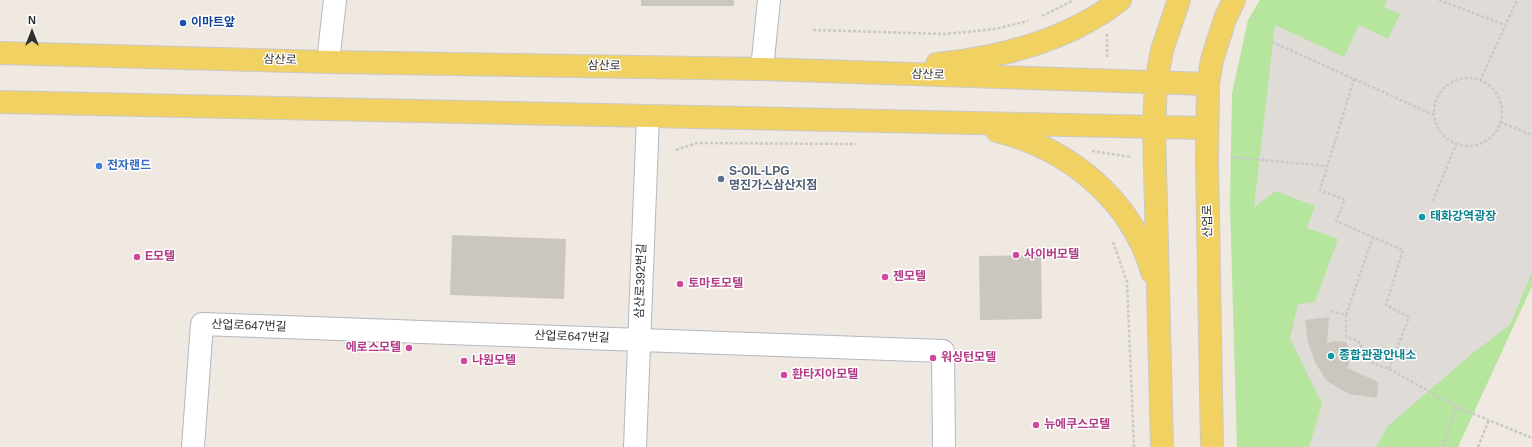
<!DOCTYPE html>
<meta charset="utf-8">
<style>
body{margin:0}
#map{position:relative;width:1532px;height:447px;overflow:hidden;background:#efe9e1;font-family:Helvetica,sans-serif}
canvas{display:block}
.north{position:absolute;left:12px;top:12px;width:40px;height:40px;-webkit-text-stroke:3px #fff;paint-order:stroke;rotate:0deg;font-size:11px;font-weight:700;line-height:16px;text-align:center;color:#2e2e2e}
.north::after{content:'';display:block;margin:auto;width:14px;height:18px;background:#2e2e2e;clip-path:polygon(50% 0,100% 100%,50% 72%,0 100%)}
</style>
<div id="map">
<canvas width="1532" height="447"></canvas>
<div class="north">N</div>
</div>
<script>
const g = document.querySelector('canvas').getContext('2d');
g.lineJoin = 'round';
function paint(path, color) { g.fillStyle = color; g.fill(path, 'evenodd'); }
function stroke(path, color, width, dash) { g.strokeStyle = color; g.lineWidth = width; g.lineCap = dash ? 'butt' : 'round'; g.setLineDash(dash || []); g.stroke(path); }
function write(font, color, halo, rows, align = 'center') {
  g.font = font + ' Helvetica,"Noto Sans KR",sans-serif'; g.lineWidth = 3; g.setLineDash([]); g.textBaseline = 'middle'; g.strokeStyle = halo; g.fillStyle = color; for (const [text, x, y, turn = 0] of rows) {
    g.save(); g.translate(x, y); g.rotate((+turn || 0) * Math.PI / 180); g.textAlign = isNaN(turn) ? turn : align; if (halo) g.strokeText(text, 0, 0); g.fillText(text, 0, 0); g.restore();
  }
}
const green = new Path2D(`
 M1260 0H1532V286L1458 447H1237L1230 205 1232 93 1248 20Z`);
const plaza = new Path2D(`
 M1387 0H1532V272L1510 325 1473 353 1388 426 1376 447H1309L1322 404 1290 338 1298 304 1315 302 1338 239 1307 228 1315 206 1276 191 1254 207 1275 25 1344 57 1359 25 1388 39 1400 14 1384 7Z`);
const building = new Path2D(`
 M641 0H734V6H641Z
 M452 235 566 239 564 299 450 295Z
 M1041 255 1042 319 980 320 979 256Z
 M1329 317 1327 343 1335 341 1346 342 1350 349 1349 365 1347 368 1378 382 1377 398 1349 394 1327 381 1316 364 1308 343 1305 320Z`);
const path = new Path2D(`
 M1439 0 1505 25
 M1042 16 1074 0
 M813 30 945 34 995 29 1028 21
 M1107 34V59
 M1272 42 1434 115
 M1434 112a34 34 0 1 1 68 0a34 34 0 1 1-68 0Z
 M1480 81 1517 0
 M1500 122 1532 135
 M676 150 697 143 856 144
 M1092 151 1132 157
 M1231 157 1327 166
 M1433 201 1456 144
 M1113 242 1127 282 1134 447
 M1331 311 1346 315V337L1357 340 1372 363 1389 369 1409 317 1386 305 1403 250 1336 221 1345 200 1320 190 1354 79
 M1346 315 1373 237
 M1389 369 1457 407 1532 438
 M1442 447 1457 407
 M1478 447 1489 420`);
const minor = new Path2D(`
 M328 62 335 0
 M762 69 769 0
 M193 447 202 324 943 351 944 447
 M635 447 648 116`);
const major = new Path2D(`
 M0 53 328 62 762 69 1208 84
 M937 64C1000 58 1069 40 1120 0
 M0 102 1206 128
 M997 131C1068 148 1132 200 1152 272
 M1162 447 1154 127 1156 83 1162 50 1179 0
 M1212 447 1207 161 1208 84 1212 60 1225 19 1234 0`);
const markers = [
 [183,23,4,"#1a4fb4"],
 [99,166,4,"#3f7fe0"],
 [721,179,4,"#5c6f8a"],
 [1422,217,4,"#0f9aa8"],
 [1016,255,4,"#d1479c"],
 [137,257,4,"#d1479c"],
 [885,277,4,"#d1479c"],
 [680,284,4,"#d1479c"],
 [409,348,4,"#d1479c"],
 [1331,356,4,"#0f9aa8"],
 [933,358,4,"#d1479c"],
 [464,361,4,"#d1479c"],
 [784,375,4,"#d1479c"],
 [1036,425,4,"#d1479c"]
];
const transitNames = [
 ["이마트앞",191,23]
];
const streetNames = [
 ["삼산로",280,60,2],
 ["삼산로",604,66,1],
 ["삼산로",928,75,2],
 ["산업로",1208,221,-91],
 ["삼산로392번길",641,281,-88],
 ["산업로647번길",249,326,2],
 ["산업로647번길",572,337,2]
];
const shopNames = [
 ["전자랜드",107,166]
];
const serviceNames = [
 ["S-OIL-LPG",729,172],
 ["명진가스삼산지점",729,186]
];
const cultureNames = [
 ["태화강역광장",1430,217],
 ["종합관광안내소",1339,356]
];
const hotelNames = [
 ["사이버모텔",1024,255],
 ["E모텔",145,257],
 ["젠모텔",893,277],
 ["토마토모텔",688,284],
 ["에로스모텔",401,348,"right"],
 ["워싱턴모텔",941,358],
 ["나원모텔",472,361],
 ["환타지아모텔",792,375],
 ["뉴에쿠스모텔",1044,425]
];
paint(green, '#b6e59e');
paint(plaza, '#dfdcd8');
paint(building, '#cbc7bf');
stroke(minor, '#b4b7c1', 24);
stroke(major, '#c9c9c9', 24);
stroke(path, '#c9c9c9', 2.5, [3, 2]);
stroke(minor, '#fff', 22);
stroke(major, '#f2d163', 22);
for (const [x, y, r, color] of markers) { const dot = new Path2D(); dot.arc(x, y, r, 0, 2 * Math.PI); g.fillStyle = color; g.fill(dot); stroke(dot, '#fff', 1.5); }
write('bold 12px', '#164399', '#fff', transitNames, 'left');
write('12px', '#2e2e2e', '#fff', streetNames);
write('bold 12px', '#366cbe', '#fff', shopNames, 'left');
write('bold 12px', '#4e5e75', '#fff', serviceNames, 'left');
write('bold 12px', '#0d838f', '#fff', cultureNames, 'left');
write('bold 12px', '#b23c85', '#fff', hotelNames, 'left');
</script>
